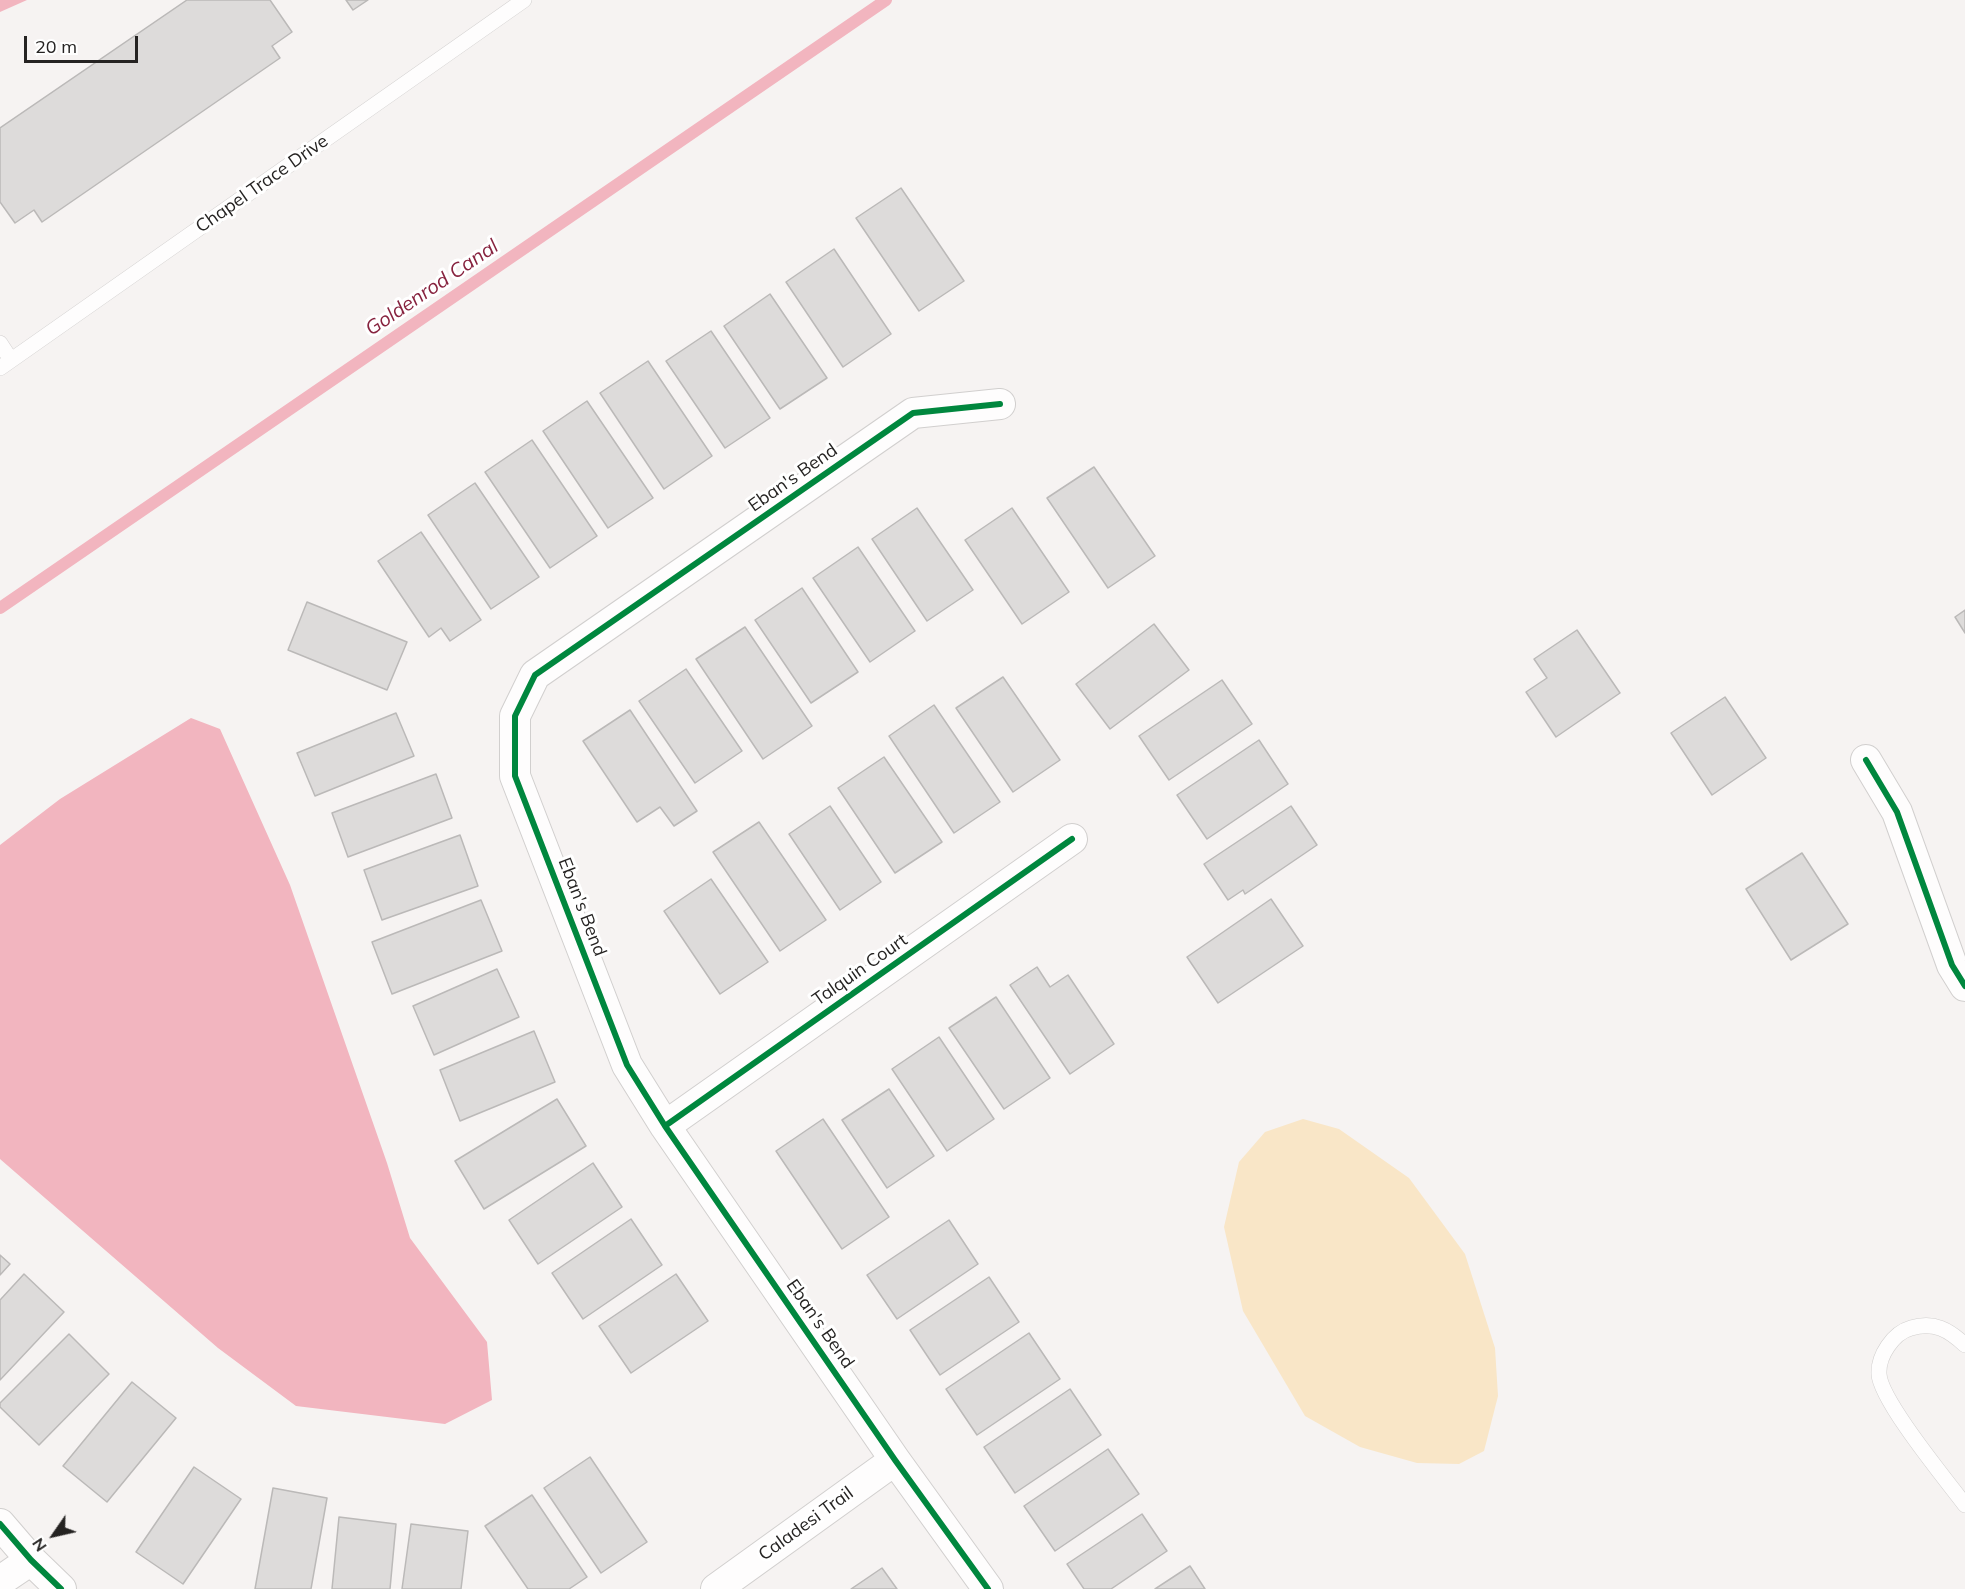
<!DOCTYPE html>
<style>
body{margin:0}
#map{position:relative;width:1965px;height:1589px;overflow:hidden;background:#f6f3f2;font-family:Mulish,sans-serif}
canvas{display:block}
.north{position:absolute;left:24px;top:1505px;width:60px;height:60px;-webkit-text-stroke:4px #fff;paint-order:stroke;rotate:236deg;font-size:16px;font-weight:700;line-height:24px;text-align:center;color:#252322}
.north::after{content:'';display:block;margin:auto;width:21px;height:27px;background:#252322;clip-path:polygon(50% 0,100% 100%,50% 72%,0 100%)}
.scale{position:absolute;left:24px;top:36px;width:114px;height:27px;box-sizing:border-box;border:3px solid #252322;border-top:0;padding-left:8px;font-size:18px;line-height:21px;white-space:nowrap;color:#252322;-webkit-text-stroke:4px #fff;paint-order:stroke}
</style>
<div id="map">
<canvas width="1965" height="1589"></canvas>
<div class="north">N</div>
<div class="scale">20 m</div>
</div>
<script>
const g = document.querySelector('canvas').getContext('2d');
g.lineJoin = 'round';
function paint(path, color) { g.fillStyle = color; g.fill(path, 'evenodd'); }
function stroke(path, color, width, dash) { g.strokeStyle = color; g.lineWidth = width; g.lineCap = dash ? 'butt' : 'round'; g.setLineDash(dash || []); g.stroke(path); }
function write(font, color, halo, rows, align = 'center') {
  g.font = font + ' Mulish,sans-serif'; g.lineWidth = 6; g.setLineDash([]); g.textBaseline = 'middle'; g.strokeStyle = halo; g.fillStyle = color; for (const [text, x, y, turn = 0] of rows) {
    g.save(); g.translate(x, y); g.rotate((+turn || 0) * Math.PI / 180); g.textAlign = isNaN(turn) ? turn : align; if (halo) g.strokeText(text, 0, 0); g.fillText(text, 0, 0); g.restore();
  }
}
const green = new Path2D(`
 M1303 1119 1339 1129 1409 1178 1465 1254 1495 1348 1498 1396 1484 1451 1459 1464 1417 1463 1360 1447 1305 1416 1243 1311 1224 1227 1239 1162 1265 1132Z`);
const water = new Path2D(`
 M0 0H27L0 12Z
 M191 718 220 729 290 885 387 1163 410 1238 487 1342 492 1400 445 1424 296 1406 218 1348 0 1159V845L60 799Z`);
const stream = new Path2D(`
 M0 608 886 0`);
const building = new Path2D(`
 M187 0H270L292 32 272 46 280 58 42 222 34 210 15 223 0 202V128Z
 M346 0H368L353 10Z
 M901 188 964 281 919 311 856 218Z
 M834 249 891 334 843 367 786 282Z
 M770 294 827 378 780 409 724 326Z
 M711 331 770 418 725 448 666 361Z
 M648 361 712 456 664 489 600 393Z
 M587 401 653 498 608 528 543 431Z
 M532 440 597 536 550 568 485 472Z
 M1094 467 1155 556 1108 588 1047 498Z
 M475 483 539 577 491 609 428 515Z
 M917 508 973 590 927 621 872 539Z
 M1012 508 1069 592 1022 624 965 540Z
 M421 532 481 620 450 641 441 628 429 637 378 561Z
 M858 547 915 631 870 662 813 578Z
 M802 588 858 672 811 703 755 620Z
 M307 602 407 642 387 690 288 650Z
 M1965 610V633L1955 617Z
 M1154 624 1189 670 1110 729 1076 684Z
 M745 627 812 726 763 759 696 659Z
 M1577 630 1620 693 1556 737 1526 692 1547 678 1534 659Z
 M686 669 742 751 695 783 639 701Z
 M1003 677 1060 760 1013 792 956 708Z
 M1222 680 1252 724 1169 780 1139 736Z
 M1725 697 1766 758 1712 795 1671 733Z
 M934 705 1000 802 954 833 889 736Z
 M630 710 697 811 674 826 660 807 637 822 583 741Z
 M396 713 414 756 315 796 297 753Z
 M1259 740 1288 784 1207 839 1177 795Z
 M884 757 942 842 895 873 838 788Z
 M436 774 452 818 348 857 332 813Z
 M830 806 881 882 840 910 789 834Z
 M1291 806 1317 845 1245 894 1243 890 1228 900 1204 864Z
 M759 822 826 920 780 951 713 852Z
 M460 835 478 886 382 920 364 870Z
 M1802 853 1848 924 1791 960 1746 889Z
 M711 879 768 962 720 994 664 911Z
 M1271 899 1303 946 1218 1003 1187 957Z
 M481 900 502 951 392 994 372 942Z
 M1037 967 1050 987 1068 975 1114 1044 1070 1074 1010 985Z
 M497 969 519 1017 434 1055 413 1006Z
 M996 997 1050 1078 1004 1109 949 1028Z
 M534 1031 555 1082 460 1121 440 1070Z
 M939 1037 994 1119 947 1151 892 1069Z
 M889 1089 934 1156 887 1188 842 1120Z
 M557 1099 586 1146 484 1209 455 1161Z
 M823 1119 889 1217 842 1249 776 1151Z
 M593 1163 622 1207 538 1264 509 1220Z
 M631 1219 662 1265 583 1319 552 1273Z
 M949 1220 978 1264 897 1319 867 1275Z
 M0 1255 10 1264 0 1275Z
 M24 1274 64 1312 0 1380V1300Z
 M676 1274 708 1321 631 1373 599 1326Z
 M989 1277 1019 1322 940 1375 910 1330Z
 M1029 1333 1060 1379 977 1435 946 1389Z
 M69 1334 109 1374 39 1445 0 1407V1403Z
 M132 1382 176 1418 107 1502 63 1466Z
 M1070 1389 1101 1435 1015 1493 984 1447Z
 M1108 1449 1139 1494 1055 1551 1024 1506Z
 M590 1457 647 1542 601 1573 544 1488Z
 M194 1467 241 1499 183 1584 136 1552Z
 M273 1488 327 1498 311 1589H255Z
 M532 1495 587 1577 569 1589H528L485 1526Z
 M1142 1514 1167 1551 1111 1589H1084L1067 1564Z
 M339 1517 396 1524 390 1589H332Z
 M411 1524 468 1531 461 1589H402Z
 M1190 1566 1205 1589H1155Z
 M882 1568 897 1589H851Z`);
const lane = new Path2D(`
 M0 343 11 360
 M0 368 524 0
 M1965 1345C1949 1330 1934 1321 1911 1328 1893 1333 1878 1356 1879 1374 1880 1400 1947 1481 1965 1505`);
const street = new Path2D(`
 M1866 760 1897 812 1952 965 1965 986
 M665 1126 1072 839
 M0 1524 31 1560 61 1589
 M0 1581 31 1560
 M716 1589 895 1460
 M988 1589 895 1460 665 1126 627 1065 515 776V716L535 675 913 413 1000 404`);
const cycleway = new Path2D(`
 M1866 760 1897 812 1952 965 1965 986
 M665 1126 1072 839
 M0 1524 31 1560 61 1589
 M988 1589 895 1460 665 1126 627 1065 515 776V716L535 675 913 413 1000 404`);
const streetNames = [
 ["Chapel Trace Drive",262,184,-35],
 ["Eban's Bend",793,478,-35],
 ["Eban's Bend",582,907,69],
 ["Talquin Court",860,970,-35],
 ["Eban's Bend",820,1324,55],
 ["Caladesi Trail",806,1524,-36]
];
const waterNames = [
 ["Goldenrod Canal",432,288,-34]
];
paint(green, '#f9e6c7');
paint(water, '#f2b5bf');
stroke(stream, '#f2b5bf', 12);
paint(building, '#dddbda');
stroke(building, '#bbb9b8', 1.5);
stroke(lane, '#d1cfce', 16);
stroke(street, '#d1cfce', 32);
stroke(lane, '#fefdfd', 15);
stroke(street, '#fefdfd', 30);
stroke(cycleway, '#00873e', 6);
write('18px', '#252322', '#fff', streetNames);
write('italic 20px', '#87233f', '#fff', waterNames);
</script>
